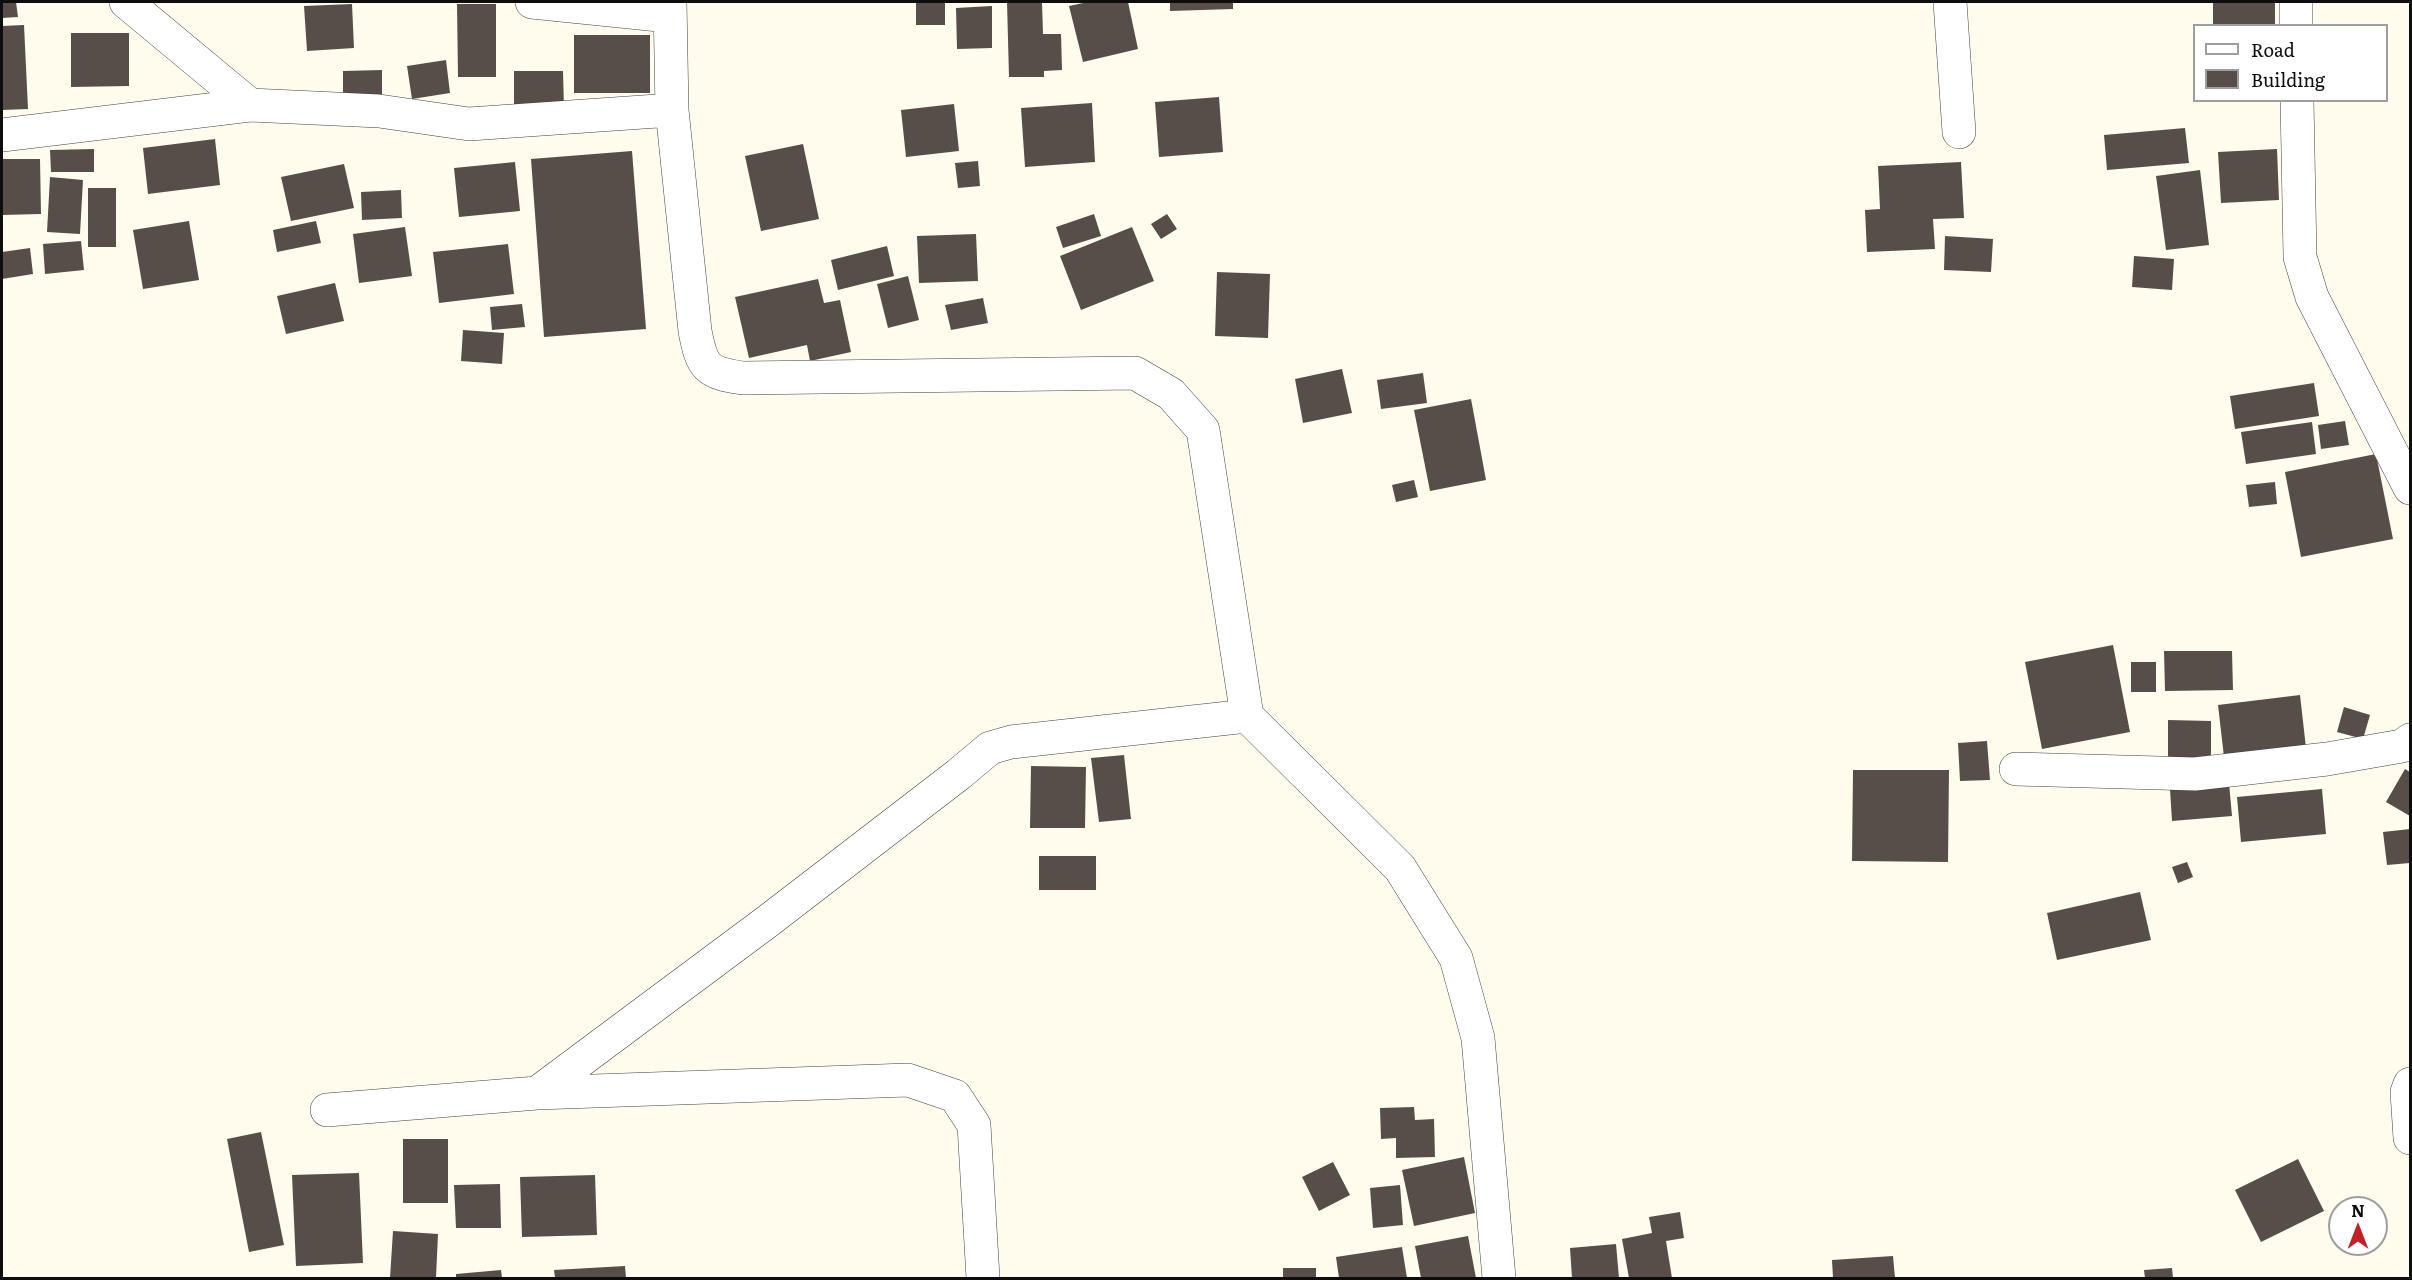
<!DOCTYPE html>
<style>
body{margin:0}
#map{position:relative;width:2412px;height:1280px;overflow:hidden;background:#fffcee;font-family:Literata,serif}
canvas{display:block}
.frame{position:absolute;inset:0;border:3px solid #0d0d0d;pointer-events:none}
.legend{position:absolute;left:2193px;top:24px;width:195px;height:78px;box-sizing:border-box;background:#fff;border:2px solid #9e9e9e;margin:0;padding:8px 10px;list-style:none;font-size:18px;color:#0d0d0d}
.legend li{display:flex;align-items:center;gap:12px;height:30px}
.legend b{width:30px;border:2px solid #9e9e9e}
.north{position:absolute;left:2328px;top:1196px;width:60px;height:60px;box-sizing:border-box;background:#fff;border:2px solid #9e9e9e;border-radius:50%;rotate:0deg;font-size:16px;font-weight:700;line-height:24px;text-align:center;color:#0d0d0d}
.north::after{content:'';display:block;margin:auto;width:21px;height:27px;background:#c41f27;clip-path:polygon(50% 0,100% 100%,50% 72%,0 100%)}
</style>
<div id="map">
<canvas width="2412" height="1280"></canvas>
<div class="frame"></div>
<ul class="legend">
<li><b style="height:8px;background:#fff"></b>Road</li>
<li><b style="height:16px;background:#574e49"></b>Building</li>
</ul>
<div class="north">N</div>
</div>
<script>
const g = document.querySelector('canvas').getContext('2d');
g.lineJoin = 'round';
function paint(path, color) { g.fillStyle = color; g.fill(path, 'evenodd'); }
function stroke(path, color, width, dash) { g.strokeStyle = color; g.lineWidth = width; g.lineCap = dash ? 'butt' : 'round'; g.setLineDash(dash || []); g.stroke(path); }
const building = new Path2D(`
 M16 2 18 17 2 18V3Z
 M916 2H945V25H916Z
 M1007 2H1042L1043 34H1061L1062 70 1044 71V77H1009Z
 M1088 2H1128L1138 49 1083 62 1069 6Z
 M1170 2H1233V9L1170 11Z
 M2213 2H2275V26H2213Z
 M352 4 354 48 307 51 304 6Z
 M457 4H496V77H458Z
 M992 6V48L957 49 956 8Z
 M24 25 28 109 2 110V26Z
 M71 33H129V86L71 87Z
 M574 35H650V93H574Z
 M446 60 450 93 412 99 407 66Z
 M382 70V102H343V71Z
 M514 71H563L564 109 514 110Z
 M1219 97 1223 152 1159 157 1155 102Z
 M1092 103 1095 162 1025 167 1021 108Z
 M954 104 959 151 906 157 901 110Z
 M2185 128 2189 163 2107 170 2104 135Z
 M215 139 220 185 148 194 143 148Z
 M803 144 819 219 761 231 745 156Z
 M94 149V172H51L50 150Z
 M2277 149 2279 200 2221 203 2218 152Z
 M632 151 646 329 544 337 531 159Z
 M2 159H40L41 214 2 215Z
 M978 161 980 186 958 188 955 163Z
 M515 162 520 211 459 217 454 168Z
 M1961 162 1964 218 1933 219 1935 249 1867 252 1865 210 1880 209 1878 166Z
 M344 164 354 208 291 221 281 177Z
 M2200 170 2209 245 2166 250 2156 176Z
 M50 177 83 180 80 234 47 232Z
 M88 188H116V247H88Z
 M401 190 402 218 362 220 361 192Z
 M1094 214 1101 236 1063 248 1056 227Z
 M1167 214 1177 229 1161 239 1151 224Z
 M189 221 199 280 143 289 133 230Z
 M316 221 321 243 277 252 273 230Z
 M405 227 412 276 359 283 353 234Z
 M1132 227 1154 281 1081 310 1060 256Z
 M976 234 978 281 919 283 917 236Z
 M1945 236 1993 239 1991 272 1944 270Z
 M81 241 84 270 45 274 43 244Z
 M508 244 514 294 439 303 433 252Z
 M887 246 894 276 838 290 831 260Z
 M30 248 33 274 2 279V252Z
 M2134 256 2174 259 2172 290 2132 287Z
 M1217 272 1270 274 1268 338 1215 336Z
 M908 276 919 320 888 328 877 284Z
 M818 279 824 303 840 300 851 352 810 361 807 345 749 358 735 297Z
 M335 283 344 321 286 334 277 296Z
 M983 298 988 323 951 330 945 305Z
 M522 304 525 327 492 330 490 307Z
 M463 330 504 333 502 364 461 361Z
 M1342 369 1352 413 1303 423 1295 379Z
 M1423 373 1427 403 1381 409 1377 380Z
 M2314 383 2319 416 2235 429 2230 396Z
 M1471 399 1486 480 1430 491 1414 410Z
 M2345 421 2349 445 2321 449 2318 425Z
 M2312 422 2316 454 2246 464 2241 432Z
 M2376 454 2393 539 2301 557 2285 472Z
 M1414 480 1418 497 1396 502 1392 485Z
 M2275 482 2277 504 2249 507 2246 485Z
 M2113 645 2130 732 2042 749 2025 662Z
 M2164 651H2232L2233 690 2165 691Z
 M2131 662H2156V692H2131Z
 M2300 695 2306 748 2224 757 2218 705Z
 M2344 707 2370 715 2363 739 2337 732Z
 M2168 720 2211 721V760L2168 759Z
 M1987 741 1990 780 1960 781 1958 743Z
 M1124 755 1131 819 1099 822 1091 758Z
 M1031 766 1086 767 1085 828H1030Z
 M2405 769 2410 772V816L2386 802Z
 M1853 770H1949L1948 862 1852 861Z
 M2229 783 2232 816 2172 821 2170 789Z
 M2322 789 2326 834 2241 842 2237 797Z
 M2410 829V863L2387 865 2383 832Z
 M1039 856H1096V890H1039Z
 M2187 862 2193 877 2178 883 2172 867Z
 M2140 892 2151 940 2057 960 2047 913Z
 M1414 1107 1415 1120 1434 1119 1435 1157 1396 1158V1138L1381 1139 1380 1108Z
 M261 1132 284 1245 249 1252 227 1139Z
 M403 1139H448V1203H403Z
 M1464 1157 1475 1213 1414 1226 1402 1170Z
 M2298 1159 2324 1211 2261 1242 2235 1190Z
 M1333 1162 1350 1195 1319 1211 1302 1177Z
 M359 1173 363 1263 296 1266 292 1175Z
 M595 1175 597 1235 522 1237 520 1177Z
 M500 1184 501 1228H456L454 1185Z
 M1400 1185 1403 1225 1373 1228 1370 1188Z
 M1680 1212 1684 1238 1666 1241 1672 1278H1629L1622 1239 1652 1233 1649 1217Z
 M393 1231 438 1234 436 1278H390Z
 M1468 1236 1476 1278H1421L1415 1246Z
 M1616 1244 1619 1278H1572L1570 1248Z
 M1402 1247 1407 1278H1339L1336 1257Z
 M1893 1256 1895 1278H1833L1832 1260Z
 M625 1266 626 1278H555L554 1270Z
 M1283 1268H1316V1278H1283Z
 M2172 1268 2173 1278H2145L2144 1270Z
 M501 1270 502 1278H456V1274Z`);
const minor = new Path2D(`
 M126 2 250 105
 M532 2 669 16
 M670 2 672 110 695 331C702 367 706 373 743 378L1135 373 1171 394 1203 430 1247 716 1400 868 1456 958 1478 1038 1499 1278
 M1950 2 1959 132
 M2296 2V26
 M2297 100 2300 257 2312 297 2410 488
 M2 135 250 105 379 111 469 124 672 110
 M2016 769 2195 774 2327 759 2402 746 2410 740
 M2410 1084 2407 1092 2410 1138
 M537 1093 768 921 959 774 990 748 1011 742 1247 716
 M327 1110 537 1093 908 1080 955 1096 974 1125 983 1278`);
paint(building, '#574e49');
stroke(minor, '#404040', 34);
stroke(minor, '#fff', 33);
</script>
